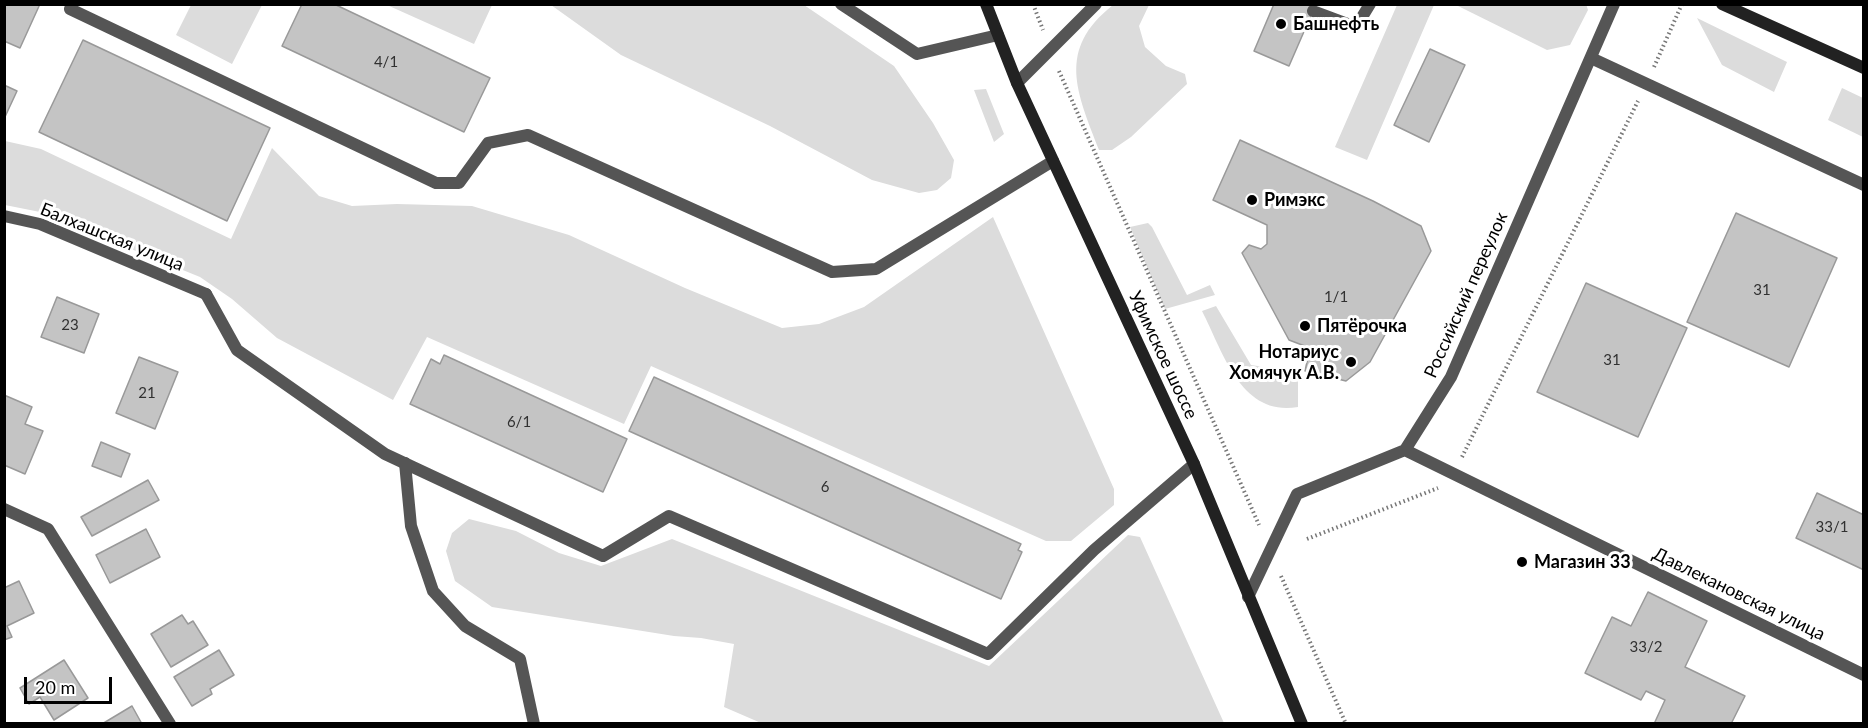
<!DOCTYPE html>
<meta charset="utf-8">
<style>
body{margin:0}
#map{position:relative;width:1868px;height:728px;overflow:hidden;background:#fff;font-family:Lato,sans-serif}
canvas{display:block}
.frame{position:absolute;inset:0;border:6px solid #000;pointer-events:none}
.scale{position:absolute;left:24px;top:677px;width:88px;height:27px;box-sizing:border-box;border:3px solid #000;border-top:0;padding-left:8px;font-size:18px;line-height:21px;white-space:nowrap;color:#000;-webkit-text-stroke:4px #fff;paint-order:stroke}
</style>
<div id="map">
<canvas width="1868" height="728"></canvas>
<div class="frame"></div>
<div class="scale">20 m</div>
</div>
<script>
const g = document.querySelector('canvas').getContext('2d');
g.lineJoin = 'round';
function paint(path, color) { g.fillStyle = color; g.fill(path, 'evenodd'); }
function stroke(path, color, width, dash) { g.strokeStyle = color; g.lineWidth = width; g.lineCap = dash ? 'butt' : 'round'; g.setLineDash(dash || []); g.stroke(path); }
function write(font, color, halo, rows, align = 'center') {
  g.font = font + ' Lato,sans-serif'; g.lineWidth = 6; g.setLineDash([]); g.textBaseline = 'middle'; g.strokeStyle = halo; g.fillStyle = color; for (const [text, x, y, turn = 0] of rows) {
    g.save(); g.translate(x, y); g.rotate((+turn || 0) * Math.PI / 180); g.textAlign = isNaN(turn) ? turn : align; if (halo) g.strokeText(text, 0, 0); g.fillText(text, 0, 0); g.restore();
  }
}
const green = new Path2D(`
 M1586 4 1588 10 1570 45 1547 50 1456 5Z
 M191 5H262L232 64 176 35Z
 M387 5 492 4V5L474 44Z
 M551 5H804L894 66 933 123 954 160 951 178 937 190 919 193 872 180 770 126 621 55Z
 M1113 5H1149L1139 26 1145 47 1166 66 1185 74 1187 84 1131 137 1112 150H1099C1077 92 1056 50 1113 5Z
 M1397 5H1434L1367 160 1335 147Z
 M1697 18 1787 62 1774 92 1722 65Z
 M1842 88 1863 98V137L1828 120Z
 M986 89 1004 134 994 142 974 90Z
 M5 141 41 149 231 239 272 148 319 196 352 206 397 204 472 206 569 235 685 288 782 328 819 324 864 307 993 217 1114 489V505L1071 541H1046L651 366 624 424 427 337 393 400 277 338 232 299 200 277 40 212 5 205Z
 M1148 223 1152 227 1187 295 1210 285 1215 295 1165 309 1130 227Z
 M1216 306 1251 365 1298 372V407C1241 417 1223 352 1202 311Z
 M469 519 516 531 559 553 601 566 672 539 989 666 1128 535 1140 537 1224 723H761L724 707 734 644 701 638 674 636 492 607 455 581 446 551 452 533Z`);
const building = new Path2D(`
 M4 4H40L20 48 4 41Z
 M302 4H334L490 78 464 132 282 46Z
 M1274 4H1316L1289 66 1254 51Z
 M83 40 270 128 227 221 39 132Z
 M1430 49 1465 65 1429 142 1394 125Z
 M4 85 17 91 4 119Z
 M1240 140 1373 201 1421 226 1431 251 1370 362 1346 381 1305 371 1310 348 1289 340 1242 253 1249 245 1261 249 1267 244V225L1213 200Z
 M1736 213 1837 258 1789 367 1687 322Z
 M1586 283 1687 328 1638 437 1537 392Z
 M57 297 99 314 84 353 41 337Z
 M444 355 627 439 603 492 410 404 431 359 440 364Z
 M139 357 178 372 155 429 116 413Z
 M654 377 1021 544 1018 550 1022 552 1001 599 629 431Z
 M4 395 32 407 25 424 43 431 25 474 4 465Z
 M101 442 130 454 121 477 92 466Z
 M148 480 159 500 92 536 81 517Z
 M1817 493 1864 515V570L1796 538Z
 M146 529 160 557 110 583 96 555Z
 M19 581 34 613 7 626 12 637 4 640V588Z
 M1648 592 1707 621 1685 667 1745 696 1731 724H1654L1665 700 1646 691 1641 700 1585 673 1612 617 1631 626Z
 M182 615 188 624 193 621 208 645 171 667 151 634Z
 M219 650 234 675 210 689 212 694 192 706 174 677Z
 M64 660 88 698 54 720 40 697 29 704 20 688Z
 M132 706 142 724H102Z`);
const path = new Path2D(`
 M1033 4 1043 30
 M1654 67 1682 4
 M1059 71 1259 525
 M1462 457 1638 101
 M1307 539 1438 488
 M1281 576 1346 724`);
const lane = new Path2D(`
 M72 4 70 9 436 183H459L488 143 528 135 832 272 876 269 1053 161
 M841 4 917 54 998 35
 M1313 11 1356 27 1370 4
 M1591 58 1864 185
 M1017 83 1096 4
 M206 294 237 350 385 454 603 556 669 516 988 654 1094 550 1194 464`);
const street = new Path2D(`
 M4 216 40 224 206 294
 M1405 450 1864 675
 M405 463 411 526 433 591 465 626 520 659 534 724
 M4 509 48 529 170 724
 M1248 597 1297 494 1405 450 1451 377 1614 4`);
const secondary = new Path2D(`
 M986 4 1017 83 1194 464 1302 724
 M1722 4 1864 68`);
const markers = [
 [1281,24,6,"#000"],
 [1252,200,6,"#000"],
 [1305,326,6,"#000"],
 [1351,362,6,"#000"],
 [1522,562,6,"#000"]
];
const numberNames = [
 ["4/1",386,62],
 ["31",1762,290],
 ["1/1",1336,297],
 ["23",70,325],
 ["31",1612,360],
 ["21",147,393],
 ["6/1",519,422],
 ["6",825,487],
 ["33/1",1832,527],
 ["33/2",1646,647]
];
const poiNames = [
 ["Башнефть",1293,24],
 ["Римэкс",1264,200],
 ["Пятёрочка",1317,326],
 ["Нотариус",1339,352,"right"],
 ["Хомячук А.В.",1339,373,"right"],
 ["Магазин 33",1534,562]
];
const streetNames = [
 ["Балхашская улица",112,237,22],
 ["Российский переулок",1466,295,-66],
 ["Уфимское шоссе",1163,355,65],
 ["Давлекановская улица",1739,594,26]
];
paint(green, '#dcdcdc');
paint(building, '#c4c4c4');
stroke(building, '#999', 1.5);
stroke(path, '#777', 4, [1.5, 3]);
stroke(lane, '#555', 12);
stroke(street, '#555', 12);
stroke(secondary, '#222', 12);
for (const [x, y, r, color] of markers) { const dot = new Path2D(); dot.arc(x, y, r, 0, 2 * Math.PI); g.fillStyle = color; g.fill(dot); stroke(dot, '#fff', 2); }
write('15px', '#313131', null, numberNames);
write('bold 18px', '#000', '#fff', poiNames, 'left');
write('18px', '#000', '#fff', streetNames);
</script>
